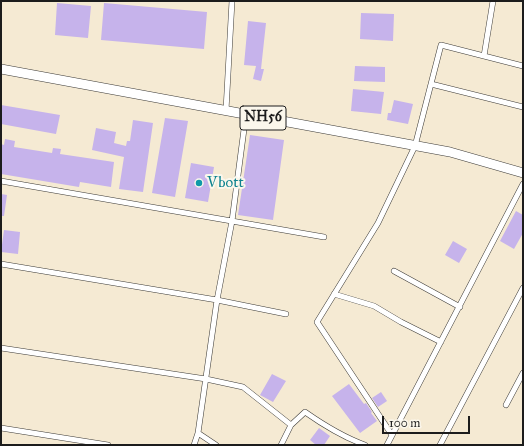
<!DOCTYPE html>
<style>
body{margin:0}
#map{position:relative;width:524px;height:446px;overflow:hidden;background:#f5ead3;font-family:"IM FELL Great Primer",serif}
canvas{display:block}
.frame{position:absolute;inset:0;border:2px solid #1c1c1c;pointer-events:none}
.scale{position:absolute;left:382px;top:416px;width:88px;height:18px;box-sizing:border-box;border:2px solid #1c1c1c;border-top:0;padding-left:5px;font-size:12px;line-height:14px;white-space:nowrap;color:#1c1c1c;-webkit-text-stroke:3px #fbf7ec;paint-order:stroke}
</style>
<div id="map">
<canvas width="524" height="446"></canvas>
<div class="frame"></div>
<div class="scale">100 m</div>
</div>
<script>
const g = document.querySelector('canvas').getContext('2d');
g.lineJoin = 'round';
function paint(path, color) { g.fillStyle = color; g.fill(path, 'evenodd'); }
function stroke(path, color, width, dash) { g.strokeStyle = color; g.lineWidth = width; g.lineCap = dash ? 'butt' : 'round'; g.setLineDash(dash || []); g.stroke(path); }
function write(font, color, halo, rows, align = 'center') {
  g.font = font + ' "IM FELL Great Primer",serif'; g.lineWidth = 4; g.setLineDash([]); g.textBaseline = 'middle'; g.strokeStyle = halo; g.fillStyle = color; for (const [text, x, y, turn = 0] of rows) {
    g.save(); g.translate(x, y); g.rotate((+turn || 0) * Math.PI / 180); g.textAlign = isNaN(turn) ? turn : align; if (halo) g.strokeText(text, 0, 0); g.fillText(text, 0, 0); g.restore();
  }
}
const building = new Path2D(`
 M57 3 91 6 88 38 55 35Z
 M104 3 207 12 204 49 101 40Z
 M361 13 394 14 393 41 360 39Z
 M248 21 266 23 261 69H264L261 81 253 79 256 66 244 65Z
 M355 66 385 67V82L354 81Z
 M353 89 384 92 381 114 351 111Z
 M394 100 413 104 408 124 387 120 388 113H391Z
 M1 105 60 115 56 134 1 124Z
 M165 118 188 121 175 197 152 193Z
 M133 120 153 123 143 192 119 189 124 157 92 150 96 128 116 132 114 143 126 146 127 141H130Z
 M250 135 284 140 273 220 238 215Z
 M5 139 15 141 14 147 52 153 53 148 61 149 60 154 114 162 111 187 80 182 79 187 1 174V144L4 145Z
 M191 163 214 167 208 202 185 198Z
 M1 194 7 195 4 216H1Z
 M516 211 523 215V233L514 249 500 241Z
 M4 230 20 232 18 254 1 252Z
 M453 241 467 249 459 263 445 255Z
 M272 374 286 381 273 402 260 395Z
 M349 384 364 404 366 403 372 412 371 413 377 421 360 433 332 396Z
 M381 392 387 401 378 407 372 398Z
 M319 428 330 436 324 445H316L310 440Z`);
const street = new Path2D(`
 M484 56 493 1
 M431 84 523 107
 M226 110 232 1
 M1 181 324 237
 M1 264 217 300 232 221 246 114
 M394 271 460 307
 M334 294 374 306 401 322 441 342
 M1 348 206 379 243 387 291 425
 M506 405 523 373
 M1 428 108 445
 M198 433 216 445
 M392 435 317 322 378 223 415 146 441 45 523 66
 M194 445 198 433 217 300 286 314
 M281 445 291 425 305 412C325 426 343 437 365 445
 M387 445 523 184
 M440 445 523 288`);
const highway = new Path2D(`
 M1 69 450 152 523 173`);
const markers = [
 [199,183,4,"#0f9aa8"]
];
const shields = [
 [263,118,46]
];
const shieldNames = [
 ["NH56",263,118]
];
const cultureNames = [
 ["Vbott",207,183]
];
paint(building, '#c6b3eb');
stroke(street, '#3d3b37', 6);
stroke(highway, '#3d3b37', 10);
stroke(street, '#fff', 5);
stroke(highway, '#fff', 9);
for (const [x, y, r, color] of markers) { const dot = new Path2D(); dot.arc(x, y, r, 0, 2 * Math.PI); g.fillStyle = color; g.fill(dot); stroke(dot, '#fbf7ec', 1.5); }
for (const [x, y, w] of shields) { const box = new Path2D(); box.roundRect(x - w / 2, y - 12, w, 24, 3); g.fillStyle = '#fbf7ec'; g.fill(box); stroke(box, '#1c1c1c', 1); }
write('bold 14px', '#1c1c1c', null, shieldNames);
write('15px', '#0d838f', '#fbf7ec', cultureNames, 'left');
</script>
